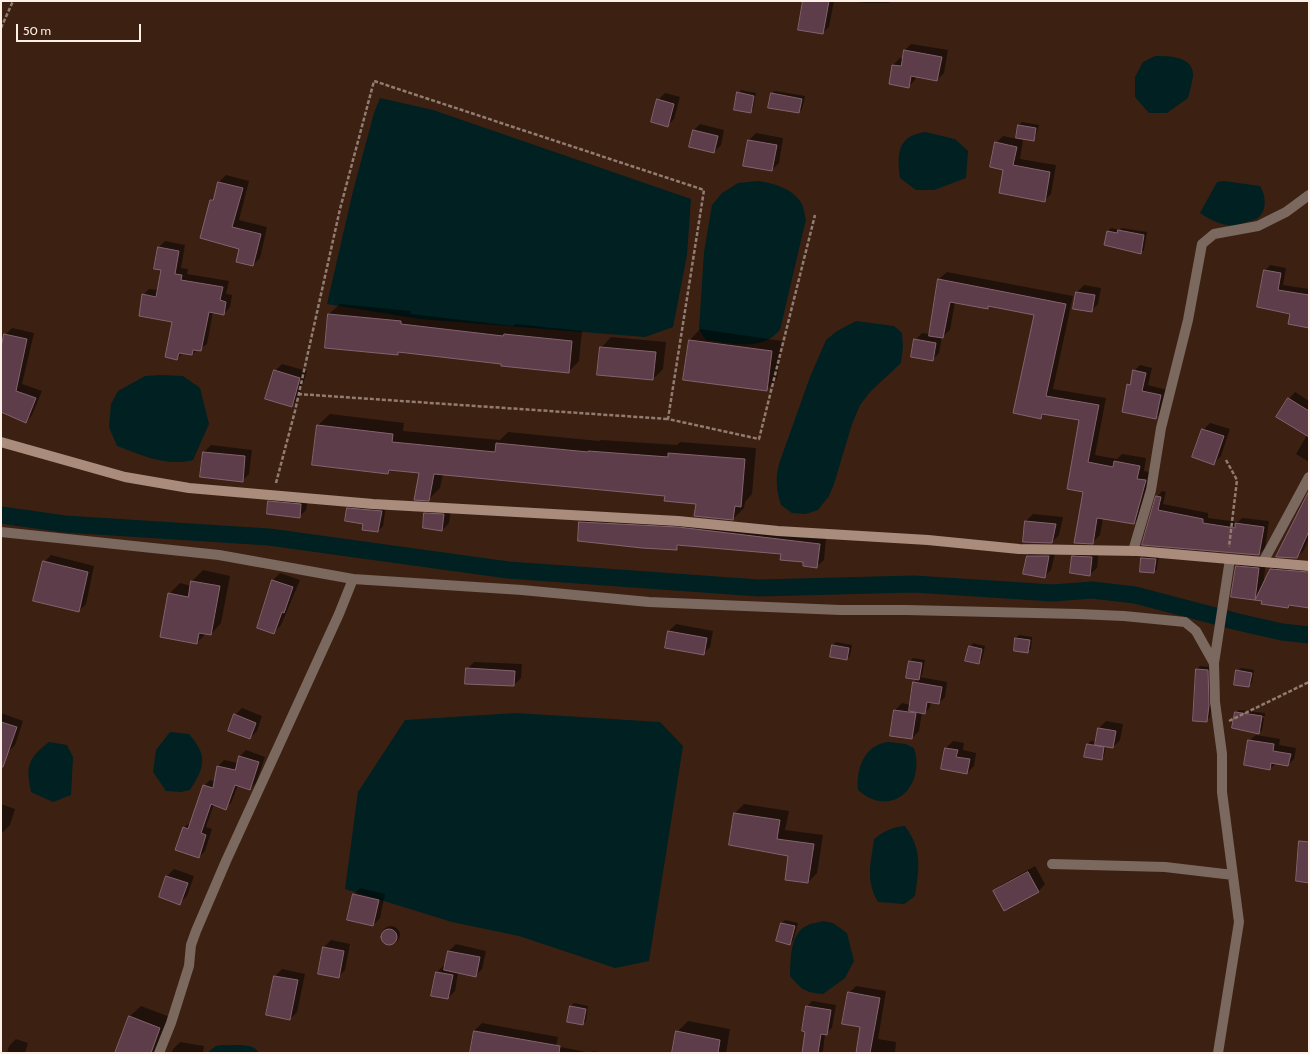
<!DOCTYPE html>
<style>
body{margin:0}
#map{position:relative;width:1310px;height:1054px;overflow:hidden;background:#3c2113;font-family:Cabin,sans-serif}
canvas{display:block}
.frame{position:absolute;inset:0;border:2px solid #feefe7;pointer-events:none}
.scale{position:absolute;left:16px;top:24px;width:125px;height:18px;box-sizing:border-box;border:2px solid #feefe7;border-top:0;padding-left:5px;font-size:12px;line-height:14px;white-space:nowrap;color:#feefe7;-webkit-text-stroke:3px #3c2113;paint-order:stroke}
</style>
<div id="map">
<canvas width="1310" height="1054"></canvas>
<div class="frame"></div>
<div class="scale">50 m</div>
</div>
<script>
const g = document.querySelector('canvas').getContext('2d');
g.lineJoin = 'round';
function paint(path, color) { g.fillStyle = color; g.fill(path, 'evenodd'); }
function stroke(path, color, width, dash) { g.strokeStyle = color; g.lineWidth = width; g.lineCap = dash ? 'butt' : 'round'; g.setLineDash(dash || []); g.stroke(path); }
const water = new Path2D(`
 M1155 56C1169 56 1194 56 1193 76 1192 83 1190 91 1188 98L1167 113H1149L1135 97V77L1143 62Z
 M380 98 433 110 691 199 687 255 673 327 645 337 420 319 327 304 353 191 374 113Z
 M925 132 955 139 968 151 966 178 934 190H916L900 178C897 154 897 136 925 132Z
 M758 181C773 183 791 188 800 201 804 205 804 214 806 219L780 330C761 352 732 343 706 340L699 329 704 252 712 205 722 193 738 183Z
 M1224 181 1260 186C1266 195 1268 213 1256 219 1253 221 1248 221 1244 223 1238 225 1232 226 1226 225 1217 223 1207 218 1200 213L1217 182Z
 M856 321 894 326 902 333 903 346 901 363 870 392 860 405 852 424 834 484 829 496 818 510 806 514 792 513 781 505C776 489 775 477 780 461L810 377 826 340 837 331Z
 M161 375 183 376 200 388 209 424 193 460C166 467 142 455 117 446L109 427 111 404 118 391 145 376Z
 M516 713 660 722 683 746 649 961 615 968 519 936 452 922 345 889 358 792 405 720Z
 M170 732 189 734C208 756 205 767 190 790L181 792 166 791 153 772 156 750Z
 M49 742 67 745 73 757 71 795 53 802 31 792C26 766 27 759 49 742Z
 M888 742 906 744 914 748C926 786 892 820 858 790 856 769 864 745 888 742Z
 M905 826C923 851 919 868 915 896L904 904 878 902C865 879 871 864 874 839 884 831 892 827 905 826Z
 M823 921 833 923 847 933 854 961 845 978 823 994C803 992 803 990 790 976 791 960 789 933 808 925 812 923 818 923 823 921Z
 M223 1045C234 1046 253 1042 259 1053H207L216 1046Z`);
const shadow = new Path2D(`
 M804 1H834L829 27 822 33Z
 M844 1H891L889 3H867Z
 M911 44 948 50 944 73 937 80 916 76 915 80 908 87 893 65 900 58 903 59 904 51Z
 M741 90 756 93 753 109 750 112 738 93Z
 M775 91 805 96 802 109 799 112 772 94Z
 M665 93 680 97 674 119 667 126 658 100Z
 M1022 122 1039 125 1036 136 1033 140 1019 137 1018 139 1023 140 1020 159 1056 165 1051 194 1044 201 1005 169 996 143 1003 136 1017 139 1019 125Z
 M700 124 724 130 721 145 714 152 693 131Z
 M756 133 783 138 779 163 772 170 744 165 749 140Z
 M226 175 249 181 239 220 267 227 260 258 253 265 240 248 211 200 215 196 219 182Z
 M1111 228 1120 230 1122 228 1147 232 1144 250 1140 253 1108 231Z
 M165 241 185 245 181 268 188 269 187 274 229 281 226 294 232 295 230 307 224 314 213 312 207 344 192 354 183 353 177 359 173 321 143 295 149 289 158 290 162 269 159 247Z
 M1270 265 1286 268 1283 285 1309 289V327L1291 314 1265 271Z
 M947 272 1073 296 1053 389 1106 398 1095 455 1117 459 1122 454 1146 458 1144 471 1153 473 1141 516 1134 523 1103 518 1100 535 1092 543 1084 491 1080 419 1045 413 1041 418 1035 314 990 306 987 308 955 302 950 330 942 337 939 353 932 360 915 340 922 333 930 334 939 279Z
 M1084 285 1101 288 1098 304 1091 311 1077 292Z
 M340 304 411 311V314L513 326 515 324 582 331 579 361 568 372 400 351 397 354 329 314Z
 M12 328 34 333 22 384 42 391 32 415 26 422 1 411V354L5 335Z
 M700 329 782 341 777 379 766 390 684 379 690 340Z
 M611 337 666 342 663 369 653 379 601 348Z
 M282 364 307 371 298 399 291 406 275 371Z
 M1140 365 1152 368 1148 385 1167 390 1162 412 1156 418 1128 385 1132 381 1134 371Z
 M1295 392 1309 401V462L1296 454 1307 435 1289 399Z
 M330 414 404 423 403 431 500 440 508 432 599 441 601 440 677 445 680 442 756 448 752 494 745 502 744 508 733 519 697 503 666 495 443 474 440 488 428 500 420 472 392 469 388 473 313 464 318 425Z
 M1210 423 1230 429 1221 456 1214 463 1203 430Z
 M211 445 252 450 249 474 242 481 204 452Z
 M1162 491 1166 492 1163 504 1208 513V518L1238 522 1242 518 1269 521 1265 548 1259 554 1144 544 1157 497Z
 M1309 494V538L1304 550 1297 557Z
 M276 495 308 498 306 510 299 517 269 502Z
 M353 503 386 506 383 526 378 531 348 509Z
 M432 507 451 508 449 523 442 530 425 514Z
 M1033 514 1063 517 1059 535 1052 542 1026 521Z
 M587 516 826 538 824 560 817 566 782 553 681 544 676 549 580 522Z
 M1034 549H1056L1051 570 1044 577 1027 556Z
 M1080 550H1099L1097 568 1090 574 1073 557Z
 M51 555 94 566 86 604 79 611 44 562Z
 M1145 555 1159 556 1157 569 1154 572 1142 558Z
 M1244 560 1266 562 1263 586 1271 570 1278 563 1309 565V607L1291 604 1288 607 1263 600 1233 596 1237 567Z
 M203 570 230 576 221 623 211 634 206 633 197 643 169 594 180 583 191 586 192 581Z
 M280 573 300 580 281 625 274 632 259 627 273 580Z
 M676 624 713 631 710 647 703 654 669 631Z
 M1019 635 1032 637 1031 649 1027 652 1016 638Z
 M836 642 852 645 850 656 847 659 833 645Z
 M973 643 985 646 982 660 978 663 970 647Z
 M913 658 925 660 922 675 920 677 947 682 945 697 939 703 931 701 930 707 925 713 922 712 919 731 912 738 895 710 902 703 911 705 914 683 918 678 910 661Z
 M474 662 522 664 521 678 514 685 467 669Z
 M1200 666 1210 667 1212 701 1210 717 1206 721 1197 669Z
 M1241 668 1254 670 1252 683 1249 686 1237 671Z
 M242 708 262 716 257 731 250 738 235 715Z
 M1239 710 1265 713V716L1237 712Z
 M1237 712V714L1264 718 1262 730 1259 733 1236 713Z
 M1 713 23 721 15 745 8 752 1 750Z
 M1106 721 1123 724 1120 740 1113 747 1106 746 1104 756 1101 759 1088 744 1091 741 1096 742 1099 728Z
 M1256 735 1280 739 1279 745 1296 748 1294 759 1288 765 1276 763 1270 769 1249 741Z
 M953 741 964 743 963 750 976 753 974 766 967 773 946 748Z
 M246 750 265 757 256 783 250 789 238 785 231 803 225 808 214 804 206 827 212 829 205 851 199 857 183 828 191 822 204 786 210 780 215 782 218 766 224 760 238 763 240 756Z
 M1 804 15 809 10 825 3 832 1 831Z
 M744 804 789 811 785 830 823 835 817 873 808 882 789 855 730 844 735 813Z
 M1035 866 1045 884 1039 891 1005 910 995 891 1001 885Z
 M174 869 194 876 187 896 180 903 161 897 167 876Z
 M360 888 385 894 380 918 373 925 353 895Z
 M785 920 798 923 793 941 790 944 778 940 782 923Z
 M382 935a9 9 0 1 1 18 0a9 9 0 1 1-18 0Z
 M331 940 350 944 345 970 338 977 319 973 324 947Z
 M456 944 486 951 482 969 475 976 458 972 455 991 448 998 437 972 444 965 446 966 449 951Z
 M282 969 305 974 297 1012 290 1019 267 1014 275 976Z
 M856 986 886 991 878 1039 896 1042 895 1053H857L861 1026 849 993Z
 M812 1001 836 1005 832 1028 825 1034 823 1051 821 1053H803L806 1031 807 1007Z
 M574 1003 588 1006 586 1021 583 1024 571 1006Z
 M141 1006 170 1017 156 1053H116L130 1016Z
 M688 1021 730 1029 726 1053H673L677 1032Z
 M482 1023 558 1037 556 1046 591 1053 593 1051 607 1053H471L474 1031Z
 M16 1039 28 1043 25 1053H7L9 1046Z
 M180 1042 204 1046 203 1053H172L173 1049Z`);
const canal = new Path2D(`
 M1 515 65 524 269 537 508 570 759 588 914 584 1053 593 1092 590 1135 595 1238 622 1282 632 1309 635`);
const building = new Path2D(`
 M803 1H829L823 34 798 30Z
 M904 50 942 57 937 81 911 76 909 88 889 84 892 65 901 66Z
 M737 92 754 96 751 113 734 110Z
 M771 93 802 99 799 113 768 108Z
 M657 99 674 104 668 127 651 122Z
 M1018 125 1036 128 1034 141 1016 138Z
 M693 130 718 136 714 153 689 147Z
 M748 140 777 145 772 171 743 166Z
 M995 142 1017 147 1013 165 1050 172 1045 202 999 193 1003 170 990 167Z
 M218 182 243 188 232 227 261 234 253 266 236 262 239 249 200 238 210 200H213Z
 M1118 230 1144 235 1141 254 1104 245 1107 231 1117 233Z
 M158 247 179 251 175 274 182 275 181 280 223 287 220 300 226 302 224 315 209 312 201 351 193 350 192 355 179 353 177 360 165 357 172 322 139 316 142 294 156 297 161 270 154 269Z
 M1264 270 1281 273 1278 290 1309 295V328L1288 324 1290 314 1257 307Z
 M938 279 1066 304 1046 396 1099 405 1088 462 1113 467 1114 461 1140 466 1137 479 1146 480 1134 524 1097 518 1093 544 1074 543 1083 492 1067 489 1079 420 1042 414 1041 419 1013 413 1034 315 988 306V309L950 302 943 338 929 336Z
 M1076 292 1095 295 1092 312 1073 309Z
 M328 314 401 321V324L503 336 504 334 572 341 569 373 501 366V364L398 352V355L325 348Z
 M4 334 27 339 16 391 36 398 26 423 1 412V349Z
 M914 339 936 343 933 361 911 357Z
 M689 340 772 351 767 391 683 380Z
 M600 347 656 352 653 380 597 375Z
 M274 370 300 378 292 407 265 399Z
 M1133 370 1146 373 1142 391 1161 395 1156 419 1122 412 1127 384 1130 385Z
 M1288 398 1309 411V437L1276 417Z
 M317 425 393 434 392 442 495 452 496 443 588 452V451L668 457V453L745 459 741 507 735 506 733 520 694 516 696 504 664 501 665 496 434 474 429 501 414 500 419 473 389 470 388 474 312 465Z
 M1202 429 1224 436 1214 465 1192 457Z
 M203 452 245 456 243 482 200 477Z
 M1309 491V531L1297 558 1276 557Z
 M1156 496 1161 497 1158 510 1203 519V523L1235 528V523L1264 527 1259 555 1142 545Z
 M268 501 301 504 300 518 267 514Z
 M347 508 382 511 378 532 362 530 363 524 345 521Z
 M424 513 444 514 442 531 423 528Z
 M1025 521 1056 524 1052 543 1023 542Z
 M579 522 678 527 820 544 817 568 803 566V562L780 560 781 554 677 545V550L642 548 578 541Z
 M1027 556H1049L1045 578 1023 574Z
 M1072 556 1092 557 1090 576 1070 573Z
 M1141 558 1156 559 1154 573 1140 572Z
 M43 561 88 572 79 612 33 601Z
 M1236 566 1259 568 1255 600 1270 569 1309 572V608L1289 605 1288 608 1261 604 1262 601 1231 597Z
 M272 580 293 587 284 613 282 612 274 634 257 628Z
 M191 581 220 586 211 635 199 633 197 644 160 637 168 593 188 597Z
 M668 631 707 638 704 655 665 648Z
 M1015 638 1030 640 1028 653 1014 651Z
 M832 645 849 648 847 660 830 657Z
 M969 646 982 649 979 664 965 661Z
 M909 661 922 663 919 680 906 678Z
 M466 668 515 671 514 686 465 684Z
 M1196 669 1208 670 1209 705 1207 722 1193 721Z
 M1236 670 1252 673 1249 687 1234 685Z
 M913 682 942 687 939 704 927 702 925 714 909 711Z
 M894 710 916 713 912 739 890 736Z
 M1235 712 1262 716 1259 734 1232 728Z
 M234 714 256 723 250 739 228 731Z
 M1 722 17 727 3 767H1Z
 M1098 728 1116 731 1113 748 1095 745Z
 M1248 740 1274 744 1273 751 1291 754 1288 766 1271 763 1270 770 1244 765Z
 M1087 744 1104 747 1102 760 1084 757Z
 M945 748 958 750 956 757 970 759 967 774 941 769Z
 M239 756 259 762 250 790 235 785 226 810 211 804 201 833 206 835 199 858 175 850 183 827 188 829 203 785 213 788 217 766 235 770Z
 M734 813 780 820 777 839 814 844 808 883 785 880 788 856 729 845Z
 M1299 841 1309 842V883L1296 881Z
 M1028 872 1039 892 1004 911 993 891Z
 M166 876 188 883 180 905 159 897Z
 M353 894 379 900 373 926 347 920Z
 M781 923 795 926 790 945 776 941Z
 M381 937a8 8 0 1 1 16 0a8 8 0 1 1-16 0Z
 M323 947 344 951 339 978 318 974Z
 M448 951 480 957 476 977 444 970Z
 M436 972 453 975 448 999 431 996Z
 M274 976 298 980 290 1020 266 1015Z
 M848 992 880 998 870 1053H856L860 1027 842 1024Z
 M570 1006 586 1009 583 1025 567 1022Z
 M806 1006 831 1010 827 1035 821 1034 818 1053H802L805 1032 802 1031Z
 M129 1016 160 1028 151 1053H115Z
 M474 1031 560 1046 559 1053H470Z
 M676 1031 720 1040 718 1053H672Z`);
const path = new Path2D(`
 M1 28 13 1
 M298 394 668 419
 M1226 460 1237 480 1229 547
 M276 483 295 411 340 209 374 81 704 190 668 419 759 439 815 215
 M1229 721 1309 682`);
const street = new Path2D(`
 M1 532 219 555 353 579 522 590 649 602 840 610H906L1078 614 1124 616 1185 622 1196 631 1214 663
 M1133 551 1151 490 1161 428 1188 320 1202 244 1214 234 1258 226 1286 212 1309 195
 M1263 562 1309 477
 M1052 864 1165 867 1233 875
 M159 1053 171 1023 189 966 191 945 196 931 226 861 339 614 353 579
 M1218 1053 1239 922 1222 792V754L1215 702 1214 663 1230 559`);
const secondary = new Path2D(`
 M1 442 125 477 189 488 373 504 678 521 778 531 928 540 1019 549 1138 551 1309 566`);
paint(water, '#002021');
paint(shadow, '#0007');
stroke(canal, '#002021', 17);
paint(building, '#5d3d4a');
stroke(building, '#84626f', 1);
stroke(path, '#927c71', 2.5, [4, 2]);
stroke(street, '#7b685f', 10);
stroke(secondary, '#a98c7c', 10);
</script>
